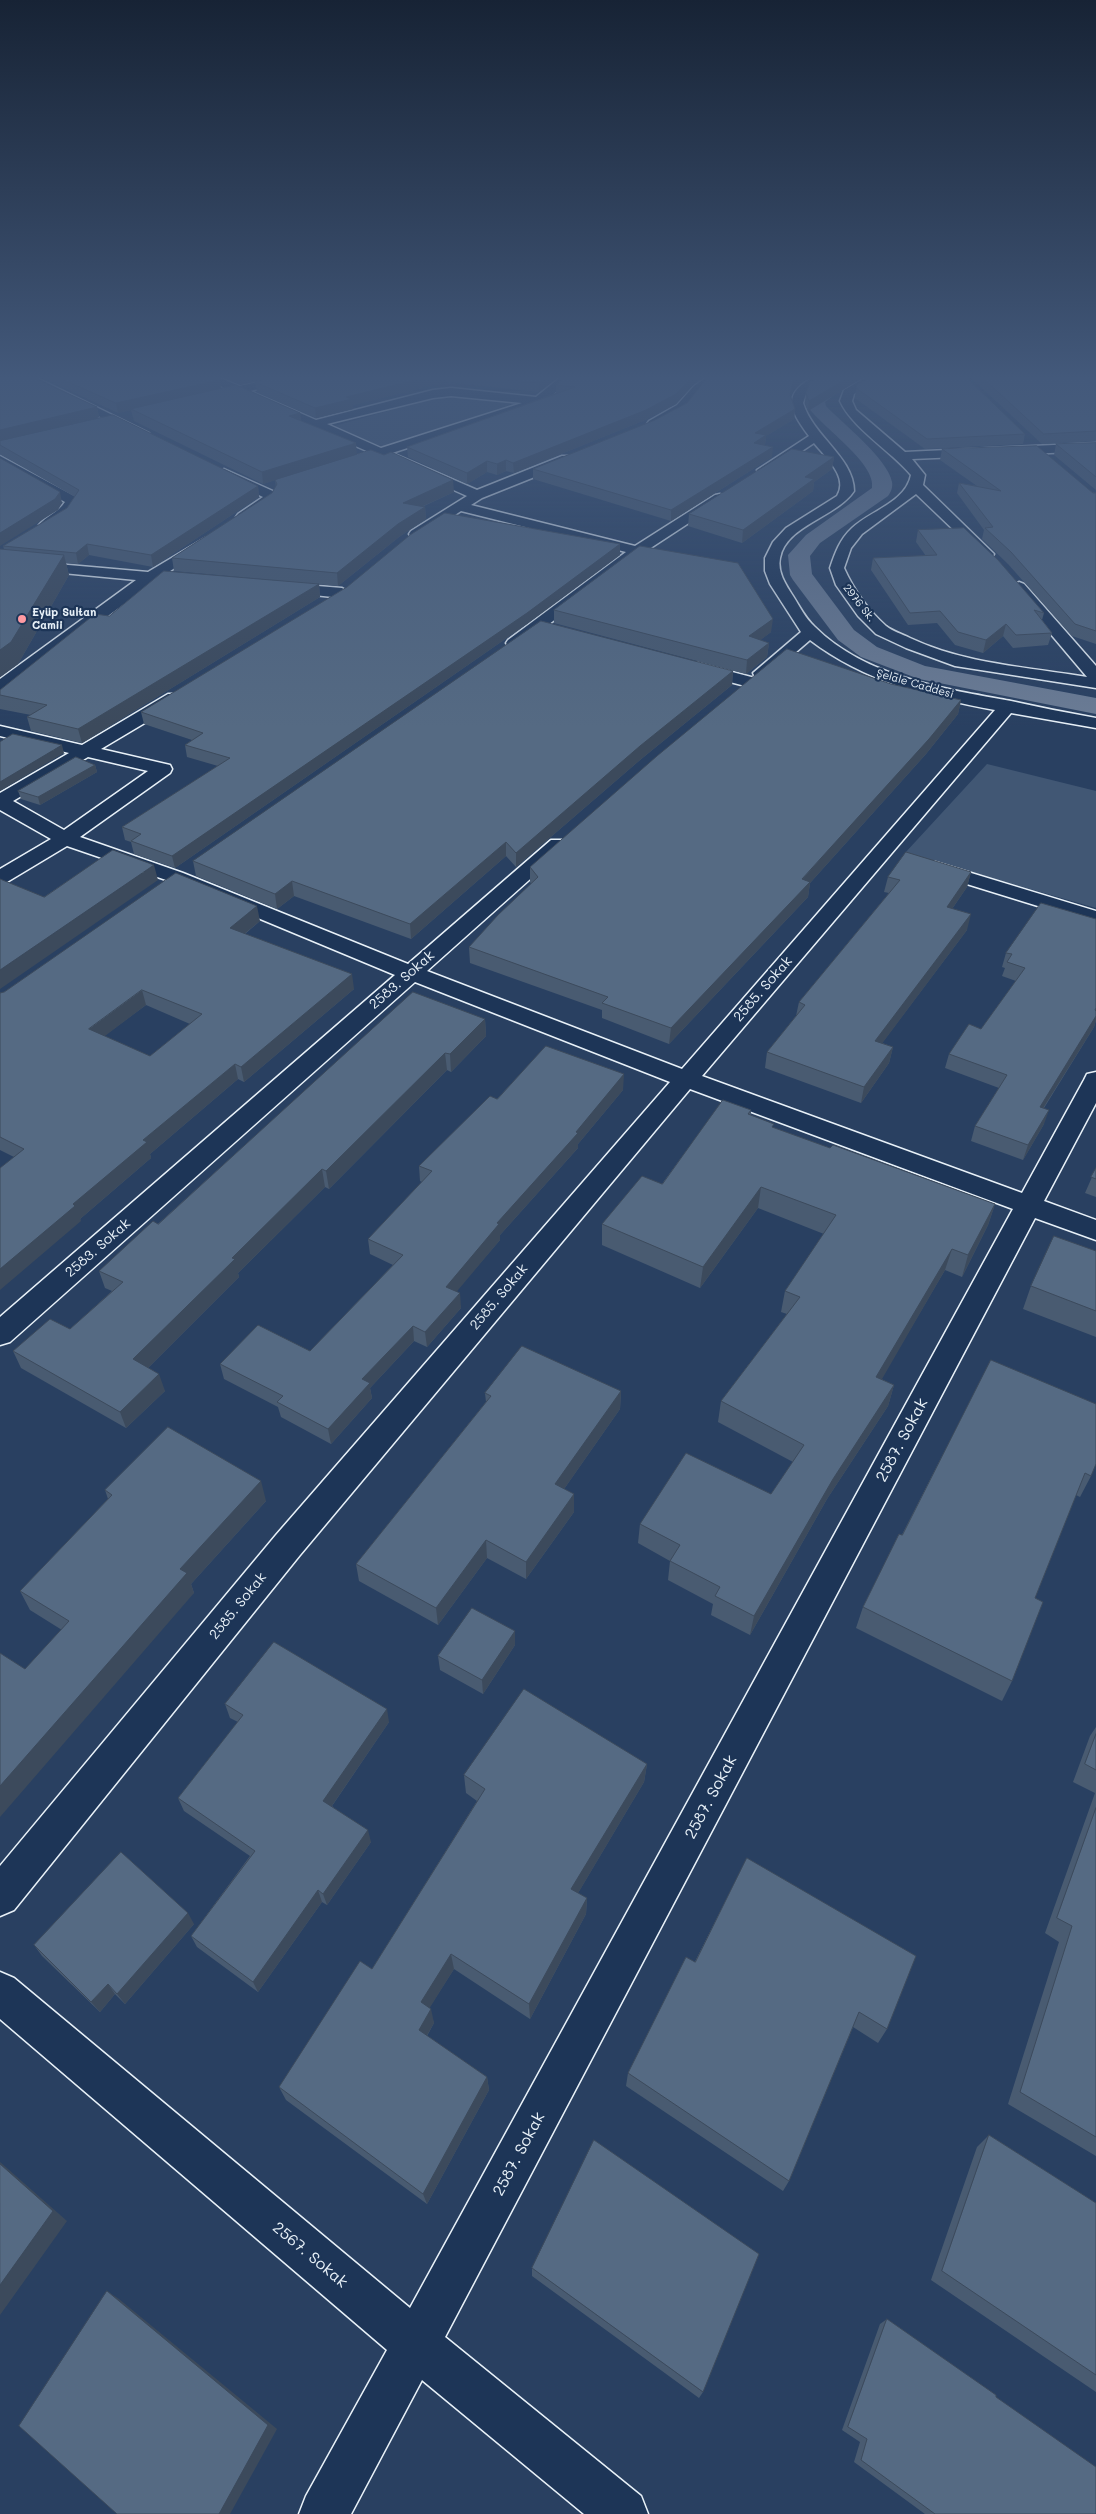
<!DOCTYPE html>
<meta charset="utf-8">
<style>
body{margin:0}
canvas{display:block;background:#294061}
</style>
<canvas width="1096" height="2514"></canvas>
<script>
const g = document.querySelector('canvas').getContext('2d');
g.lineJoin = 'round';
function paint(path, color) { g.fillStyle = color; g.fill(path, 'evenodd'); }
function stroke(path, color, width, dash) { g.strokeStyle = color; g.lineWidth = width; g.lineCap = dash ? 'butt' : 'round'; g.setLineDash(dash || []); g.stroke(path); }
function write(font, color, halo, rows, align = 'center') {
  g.font = font + ' Mali,sans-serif'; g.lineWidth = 4.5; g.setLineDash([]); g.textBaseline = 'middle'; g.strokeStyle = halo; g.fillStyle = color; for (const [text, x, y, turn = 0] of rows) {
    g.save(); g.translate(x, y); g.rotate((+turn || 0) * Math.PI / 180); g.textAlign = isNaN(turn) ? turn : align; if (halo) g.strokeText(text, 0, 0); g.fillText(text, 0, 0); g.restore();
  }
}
const green = new Path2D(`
 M449 396 515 403 384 447 331 427 434 398Z
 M987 764 1096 791V908L905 853Z`);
const canal = new Path2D(`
 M842 375H860L825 402 826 406C842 423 888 459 892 482 893 487 891 492 888 496L820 543 810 556 812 574 854 630 877 647 925 666 1096 698V714L919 679 861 657 838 640 793 580 790 575 788 555 806 535 872 488C877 464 822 427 808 407L807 400 810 396Z`);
const minor = new Path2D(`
 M0 375 35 377 149 433 147 436H139L29 382 0 380Z
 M199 375H213L239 386 291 375H309L308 377 250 391 316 420 433 390 451 388 536 397 563 375H574L543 404 392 453 477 490 562 456H572L573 459 572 462 482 498 471 505 635 546 715 495 720 494 727 498 643 553 520 646H508L506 643 508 640 626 552 461 511 421 537H411L409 534 411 531 467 496 380 457 351 467H341L339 464 341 461 369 452 237 394 204 400V394L227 389 200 377ZM451 396 522 403 381 448 327 424 433 398Z
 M710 375H723C717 381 710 384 703 390 690 400 669 432 649 427L647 424 649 421 677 405 694 386Z
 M817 375H831L807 391 803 403C813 436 854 458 854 491 837 517 786 525 780 558 777 572 786 585 793 596 800 607 805 618 815 627 865 677 945 689 1011 701 1038 707 1068 713 1096 718V728L1011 713 702 1076 1022 1193 1084 1080 1087 1074 1096 1072V1103L1044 1201 1096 1220V1240L1035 1218 445 2337 641 2496 648 2514H584L422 2380 351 2514H299L306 2496 387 2350 0 2019V1972L14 1978 410 2308 1013 1209 690 1089 300 1555 14 1910 0 1916V1866L276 1535 670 1082 415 982 10 1342 0 1345V1317L395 975 169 881 67 846 7 882 0 884V869L51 839 0 810V793L69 753 0 736V726L82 745 168 694H180L183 698 180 702 101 749 170 765 172 769 170 773 80 837 183 873 408 964 551 840H565L568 844 565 848 427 971 682 1069 995 710C929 698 864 681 810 640L767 677H755L753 673 801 632 770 584 765 571V558L773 542 786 528 837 496C849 477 826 458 814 443L769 473H759L757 470 809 436C788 408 782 393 817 375ZM88 757 148 771 64 830 13 801Z
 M870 375H883L854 394 852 401 856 410 905 452 1096 443V451L912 459 925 475 923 485 994 554 992 557H982L916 494 862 534 851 548 844 568C854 590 868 610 886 626 892 631 902 634 910 638 965 664 1028 667 1087 677L1011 587 1019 582 1024 584 1096 666V688L955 666 906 648 876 634 858 616 836 585 830 568C835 553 840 539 852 528 870 511 906 502 911 475 891 451 852 428 840 401L844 390Z
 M0 456 78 498 80 501C72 513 58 532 41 528L39 525C46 516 58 513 65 502L0 465Z
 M224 469 275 492 277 495C273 507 251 523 238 520L236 517 238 514 263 497 219 476 217 473Z
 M205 538 210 539 212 542 210 545 164 575 166 578 163 581 154 582 6 691 0 692V679L136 580 0 567V559L148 572Z
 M281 583 342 588 350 593 342 598 276 591 273 588Z
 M698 663 755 678 758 682 755 686 749 687 692 672 690 668 692 664Z
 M935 862 1096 911V924L928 872 925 868 928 864Z`);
const wall = new Path2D(`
 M0 375H209L220 380 221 388 300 413 301 421 357 455 454 492 422 507H425L426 519 399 537 338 586 174 571 172 558 272 493 276 487 275 480 263 484 134 421 131 410 118 413 36 375H28L97 407 99 417 0 441Z
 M217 375H285L240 385Z
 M285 375H561L539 392 446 382 353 405V409L316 418 257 392 255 382Z
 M567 375H707L693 385 676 404 645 420 514 473 506 471 497 475 487 472 467 484 408 457 407 447 556 393V385Z
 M714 375H819L803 381 792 391 791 397 795 409 794 419 766 436 765 445 772 457 671 521 533 479V469L655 420 687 403Z
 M821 375H867L808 411 805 403 806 393Z
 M968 375H1078L1096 386V441L1042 444Z
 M1079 375H1096V386Z
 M856 388 1025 434 1023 444 925 449 855 398Z
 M0 441 258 486 259 497 153 567 89 555 78 564 66 563 69 575 18 664 0 677V549H4L3 546 67 508 75 497 0 454Z
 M1096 443V490L1054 455 1056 444Z
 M942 449 1096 493V644L1072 636 1008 564 982 539 984 530 957 493 959 483 977 486 940 460Z
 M834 457 832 469 814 482 813 491 742 543 688 526 689 514Z
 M918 530 1044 613 1042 620 1052 633 1048 645 1013 648 1003 636 983 653 955 645 937 623 908 625 871 570 873 558 926 556 916 542Z
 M620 544V555L527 624 175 868 134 854 131 842 125 840 122 827 218 766 187 757 185 745 192 740 144 724 141 712Z
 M319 584 320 597 82 743 31 731 27 717 31 715 0 709V690L109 616Z
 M554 610 771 632 760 640 769 643 767 657 746 674 554 623Z
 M733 671 732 685 640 760 516 867 506 856 411 939 294 896 277 909 196 876 193 861Z
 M891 684 961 700 958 714 926 754 810 883 808 897 669 1044 602 1018V1010L470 963 469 947 531 884 530 882V867Z
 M95 765 97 772 40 805 21 799 18 791Z
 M971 872 967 887 952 909 967 930 882 1043 893 1047 889 1063 861 1103 765 1068 767 1052 796 1016 799 1002 889 893 884 892 888 877Z
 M1096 919V1020L1094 1027 1044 1108V1124L1023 1160 971 1141 975 1126 999 1088 945 1068 949 1054 981 1029 1016 981 1002 976 1005 968 1002 967 1006 953Z
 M260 921 245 934 354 989 244 1082 238 1079 150 1154 151 1158 80 1219 81 1221 14 1157 0 1150V993ZM146 1005 190 1024 150 1056 104 1036Z
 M485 1019 486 1036 451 1072 447 1070 329 1189 325 1187 238 1273 239 1277 148 1368 165 1391 126 1428 21 1368 13 1351 70 1329 112 1291 105 1288 99 1271 158 1224Z
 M623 1090 578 1144V1148L500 1235V1240L456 1291 461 1308 427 1347 414 1341 370 1388 372 1398 331 1444 281 1417 278 1407 224 1379 220 1364 310 1351 393 1265 370 1254 368 1239 422 1182 420 1181 419 1166 497 1099Z
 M751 1110V1115L774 1128 830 1148 995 1204 988 1225 962 1277 945 1270 881 1379 894 1385 888 1406 827 1499 750 1635 711 1615 713 1604 668 1580 670 1561 638 1543 640 1524 771 1494 793 1462 718 1422 721 1401 787 1314 781 1312 785 1291 824 1234 758 1208 700 1288 602 1245V1224L662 1184Z
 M1096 1168V1197L1085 1193Z
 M1096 1251V1337L1023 1309 1031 1286Z
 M991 1360 1091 1476 1080 1497 1076 1495 1035 1598 1012 1681 1002 1701 856 1628 863 1607 902 1535Z
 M621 1391 620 1409 564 1489 574 1494V1512L526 1579 487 1558 438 1625 359 1581 356 1564 486 1402 485 1393Z
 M105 1490 266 1501 191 1584 194 1593 25 1669 62 1630 30 1610 20 1591 108 1499Z
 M515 1645 483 1694 440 1670 438 1656Z
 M225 1704 389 1722 332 1806 371 1842 327 1905 322 1902 258 1992 197 1947 191 1936 250 1856 184 1811 178 1798 238 1722 230 1718Z
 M1096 1727V2156L1008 2104 1059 1942 1045 1933 1095 1793 1073 1782 1090 1736Z
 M647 1764 644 1782 578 1893 587 1898 586 1914 530 2019 454 1969 429 2008 434 2023 427 2036 487 2077 489 2090 427 2204 286 2100 279 2087 372 1969 477 1801 466 1793 464 1775Z
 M747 1858 887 2029 878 2043 853 2027 789 2181 783 2191 626 2086 628 2073 695 1962Z
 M194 1924 125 2004 115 1994 100 2012 42 1956 34 1945Z
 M989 2135 1096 2203V2392L931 2280 977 2147Z
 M532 2268 703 2392 699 2398 532 2276Z
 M887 2319 996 2397 1096 2514H925L854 2462 860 2442 842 2430 880 2324Z`);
const shadedWall = new Path2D(`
 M239 375H285L240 385Z
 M436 375H445L446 382 353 405V409L316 418 315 408 346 397Z
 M549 375H561L539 392V383Z
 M694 375H707L693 385 676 404 645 420 514 473 513 463Z
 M800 375H819L803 381 792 391 789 405 793 381Z
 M853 375H867L808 411 809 401Z
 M220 380 221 389 118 413 116 403Z
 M97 407 99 417 0 441V430Z
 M795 409 794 419 766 436 765 445 753 453 755 433Z
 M300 413 301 424 289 416Z
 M356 443 357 455 263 484 262 472Z
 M773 447 772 457 671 521V510Z
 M834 457 832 469 814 482 813 491 742 543 743 530 805 477Z
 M506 460V471L497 475V464Z
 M487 461V472L467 484V473Z
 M453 480 454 492 403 515V503Z
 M258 486 259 497 153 567 151 555Z
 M60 492 62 503 58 510 0 546V533Z
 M425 507 426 519 399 537 338 586 337 573 398 524Z
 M87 544 89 555 78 564 76 553Z
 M620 544V555L527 624 175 868 172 856Z
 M64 555 69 575 18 664 0 677V650Z
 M319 584 320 597 82 743 78 729Z
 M773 619 771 632 748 650 749 636Z
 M1006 624 1003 636 983 653 986 640Z
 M769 643 767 657 746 674 747 660Z
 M733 671 732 685 640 760 516 867V853L640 746Z
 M961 700 958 714 926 754 810 883 808 897 669 1044 671 1028Z
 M62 745 64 753 0 791V782Z
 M95 765 97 772 40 805 38 797Z
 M506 842V856L411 939 410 924Z
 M154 865 158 880 0 989V970Z
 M971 872 967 887 943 922 947 907Z
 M292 881 294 896 277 909 275 894Z
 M257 906 260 921 233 943 230 928Z
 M971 914 967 930 872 1057 875 1041Z
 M352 974 354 989 244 1082 241 1067Z
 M142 990 146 1005 93 1045 89 1029Z
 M1096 1016V1020L1094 1027 1035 1121 1040 1107Z
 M485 1019 486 1036 451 1072 450 1054Z
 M893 1047 889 1063 861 1103 864 1087Z
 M445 1053 447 1070 329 1189 326 1171Z
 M235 1064 238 1079 150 1154 151 1158 80 1219 81 1221 0 1290V1269L73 1204 143 1140Z
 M624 1074 623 1090 578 1144V1148L500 1235V1240L448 1302 446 1287 497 1223Z
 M1049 1110 1044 1124 1023 1160 1028 1145Z
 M322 1169 325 1187 238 1273 239 1277 139 1377 133 1359 232 1258Z
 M761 1187 758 1208 700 1288 703 1267Z
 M995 1204 988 1225 962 1277 968 1255Z
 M952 1249 945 1270 871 1398 876 1377Z
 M460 1293 461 1308 427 1347 425 1332Z
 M413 1326 414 1341 370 1388 372 1398 331 1444 328 1429 362 1379Z
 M159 1374 165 1391 126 1428 120 1412Z
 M894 1385 888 1406 827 1499 750 1635 754 1616 833 1479Z
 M621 1391 620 1409 555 1502V1484Z
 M261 1481 266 1501 191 1584 194 1593 0 1817V1786L180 1569Z
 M574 1494V1512L526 1579V1562Z
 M486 1540 487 1558 438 1625 436 1608Z
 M515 1631V1645L483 1694 482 1680Z
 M387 1709 389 1722 327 1813 323 1801Z
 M647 1764 644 1782 571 1905V1889Z
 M368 1830 371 1842 327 1905 323 1894Z
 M318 1890 322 1902 258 1992 253 1982Z
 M587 1898 586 1914 530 2019 529 2004Z
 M188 1913 194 1924 125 2004 117 1994Z
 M451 1954 454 1969 424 2017 421 2002Z
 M108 1984 115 1994 100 2012 91 2002Z
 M431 2009 434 2023 422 2044 419 2030Z
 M487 2077 489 2090 427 2204 423 2194Z
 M0 2162 67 2221 0 2315Z
 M107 2291 119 2299 277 2429 230 2514H219Z`);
const building = new Path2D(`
 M0 375H27L97 407 0 430Z
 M53 375H209L220 380 116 403Z
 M285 375H436L346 397 352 399 315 408 255 382Z
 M465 375H549L539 383Z
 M567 375H694L676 394 646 410 513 463 506 460 497 464 487 461 467 473 407 447 575 387 556 385Z
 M714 375H800L793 381 790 395 795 409 755 433 766 435 754 443 773 447 671 510 533 469 655 420 687 403 704 382Z
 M821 375H853L809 401 806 393 810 382Z
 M874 375H964L1025 434 927 439 856 388 857 385Z
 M980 375H1078L1096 386V431L1044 434Z
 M236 385 300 413 289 416 356 443 262 472 131 409Z
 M113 415 258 486 151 555 87 544 76 553 3 546 67 508 79 490 0 445V441Z
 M1096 443V477L1056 444Z
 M1037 446 1093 493H1096V631L1075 624 1011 552 985 528 993 527 959 483 1001 491 942 449Z
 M792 449 834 457 805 477 814 479 743 530 689 514Z
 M371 450 384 455 391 452 453 480 403 503 425 507 398 524 337 573 172 558 272 493 277 484 275 480Z
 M0 458 60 492 55 499 0 533Z
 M445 513 620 544 527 613 172 856 131 841 141 834 122 827 230 758 185 745 203 733 141 712 347 587 410 535Z
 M964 528 998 560 1044 613 1034 610 1052 633 1016 635 1006 624 986 640 958 632 940 611 910 613 873 558 937 555 918 530Z
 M640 546 738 563 773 619 749 636 769 643 747 660 554 610Z
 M0 549 64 555 11 642 0 650Z
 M164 571 319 584 78 729 27 717 47 705 0 695V690L95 614 109 616Z
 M541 621 733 671 640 746 516 853 506 842 410 924 292 881 275 894 193 861Z
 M787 649 891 684 961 700 929 739 802 879 810 882 671 1028 602 1003 608 997 469 947 498 915 538 877 530 867 657 756Z
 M13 734 62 745 0 782V742Z
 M76 757 95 765 38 797 18 791Z
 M113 850 154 865 0 970V879L44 897Z
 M906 852 971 872 947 907 971 914 875 1041 893 1047 864 1087 767 1052 805 1005 799 1002 900 880 888 877Z
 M176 873 257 906 230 928 352 974 241 1067 235 1064 143 1140 147 1142 73 1204 75 1206 0 1269V1168L24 1149 0 1137V993L4 992ZM142 990 202 1014 150 1056 89 1029Z
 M1041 903 1096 919V1008L1095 1010 1096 1011V1016L1040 1107 1049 1110 1028 1145 975 1126 1007 1075 949 1054 969 1024 981 1029 1025 968 1007 962 1012 954 1006 953Z
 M413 992 485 1019 450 1054 445 1053 326 1171 322 1169 232 1258 235 1259 133 1359 159 1374 120 1412 13 1351 50 1319 70 1329 123 1282 99 1271 153 1221 158 1224Z
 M546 1046 624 1074 576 1132 578 1133 497 1223 499 1224 446 1287 460 1293 425 1332 413 1326 362 1379 370 1383 328 1429 277 1402 283 1396 220 1364 258 1325 310 1351 403 1255 368 1239 432 1171 419 1166 490 1096 497 1099Z
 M723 1100 751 1110 748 1114 774 1124 772 1127 830 1148 833 1145 995 1204 968 1255 952 1249 876 1377 894 1385 833 1479 754 1616 715 1596 720 1587 670 1561 680 1545 640 1524 686 1453 771 1494 804 1445 721 1401 800 1297 785 1291 836 1215 761 1187 703 1267 602 1224 642 1176 662 1184Z
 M1096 1168V1179L1091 1177Z
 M1054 1236 1096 1251V1311L1031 1286Z
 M522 1346 621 1391 555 1484 574 1494 526 1562 486 1540 436 1608 356 1564 491 1396 485 1393Z
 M991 1360 1096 1404V1464L1091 1476 1085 1473 1035 1598 1043 1602 1012 1681 863 1607 899 1534 902 1535Z
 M168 1427 261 1481 180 1569 187 1573 0 1786V1653L25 1669 69 1621 20 1591 112 1495 105 1490Z
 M472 1608 515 1631 482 1680 438 1656Z
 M274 1642 387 1709 323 1801 368 1830 323 1894 318 1890 253 1982 191 1936 255 1851 178 1798 243 1715 225 1704Z
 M524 1689 647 1764 571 1889 587 1898 529 2004 451 1954 421 2002 431 2009 419 2030 487 2077 423 2194 279 2087 360 1961 372 1969 485 1789 464 1775Z
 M1096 1734V1770L1085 1764Z
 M1096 1808V2137L1020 2092 1072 1926 1057 1918Z
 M121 1852 188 1913 117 1994 108 1984 91 2002 34 1945Z
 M747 1858 916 1956 887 2029 859 2012 789 2181 628 2073 686 1957 695 1962Z
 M989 2135 1096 2203V2375L942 2271Z
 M594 2140 759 2254 703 2392 532 2268Z
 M0 2164 53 2211 0 2285Z
 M107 2291 268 2425 219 2514H117L19 2426Z
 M887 2319 996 2395V2397L1096 2467V2514H935L861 2460 867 2439 848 2427Z`);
const markers = [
 [22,619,5,"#ff9aa2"]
];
const farStreetnames = [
 ["2976 Sk.",859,603,52],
 ["Şelale Caddesi",915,684,16]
];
const farPoinames = [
 ["Eyüp Sultan",32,613],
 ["Camii",32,626]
];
const streetNames = [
 ["2583. Sokak",402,980,-41],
 ["2585. Sokak",763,989,-49],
 ["2583. Sokak",98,1248,-41],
 ["2585. Sokak",499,1297,-50],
 ["2585. Sokak",238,1606,-51]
];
const nearStreetnames = [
 ["2587. Sokak",902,1440,-62],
 ["2587. Sokak",711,1797,-62],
 ["2587. Sokak",519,2154,-62],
 ["2567. Sokak",310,2255,40]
];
paint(green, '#415774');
paint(canal, '#6b7c95');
stroke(minor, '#e8f1f8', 3);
paint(minor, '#1d3557');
paint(wall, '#495b71');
paint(shadedWall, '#3c4a5c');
paint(building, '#556a83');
stroke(building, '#3c4a5c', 1);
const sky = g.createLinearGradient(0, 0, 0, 727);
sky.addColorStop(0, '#172335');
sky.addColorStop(0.52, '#43597b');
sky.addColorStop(1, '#43597b00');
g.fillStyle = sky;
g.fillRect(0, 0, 1096, 727);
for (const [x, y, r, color] of markers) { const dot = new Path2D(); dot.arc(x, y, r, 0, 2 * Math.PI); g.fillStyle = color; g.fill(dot); stroke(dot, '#1d3557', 2); }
write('11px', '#e8f1f8', '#1d3557', farStreetnames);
write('bold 11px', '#e8f1f8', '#1d3557', farPoinames, 'left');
write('14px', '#e8f1f8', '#1d3557', streetNames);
write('16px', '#e8f1f8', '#1d3557', nearStreetnames);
</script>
